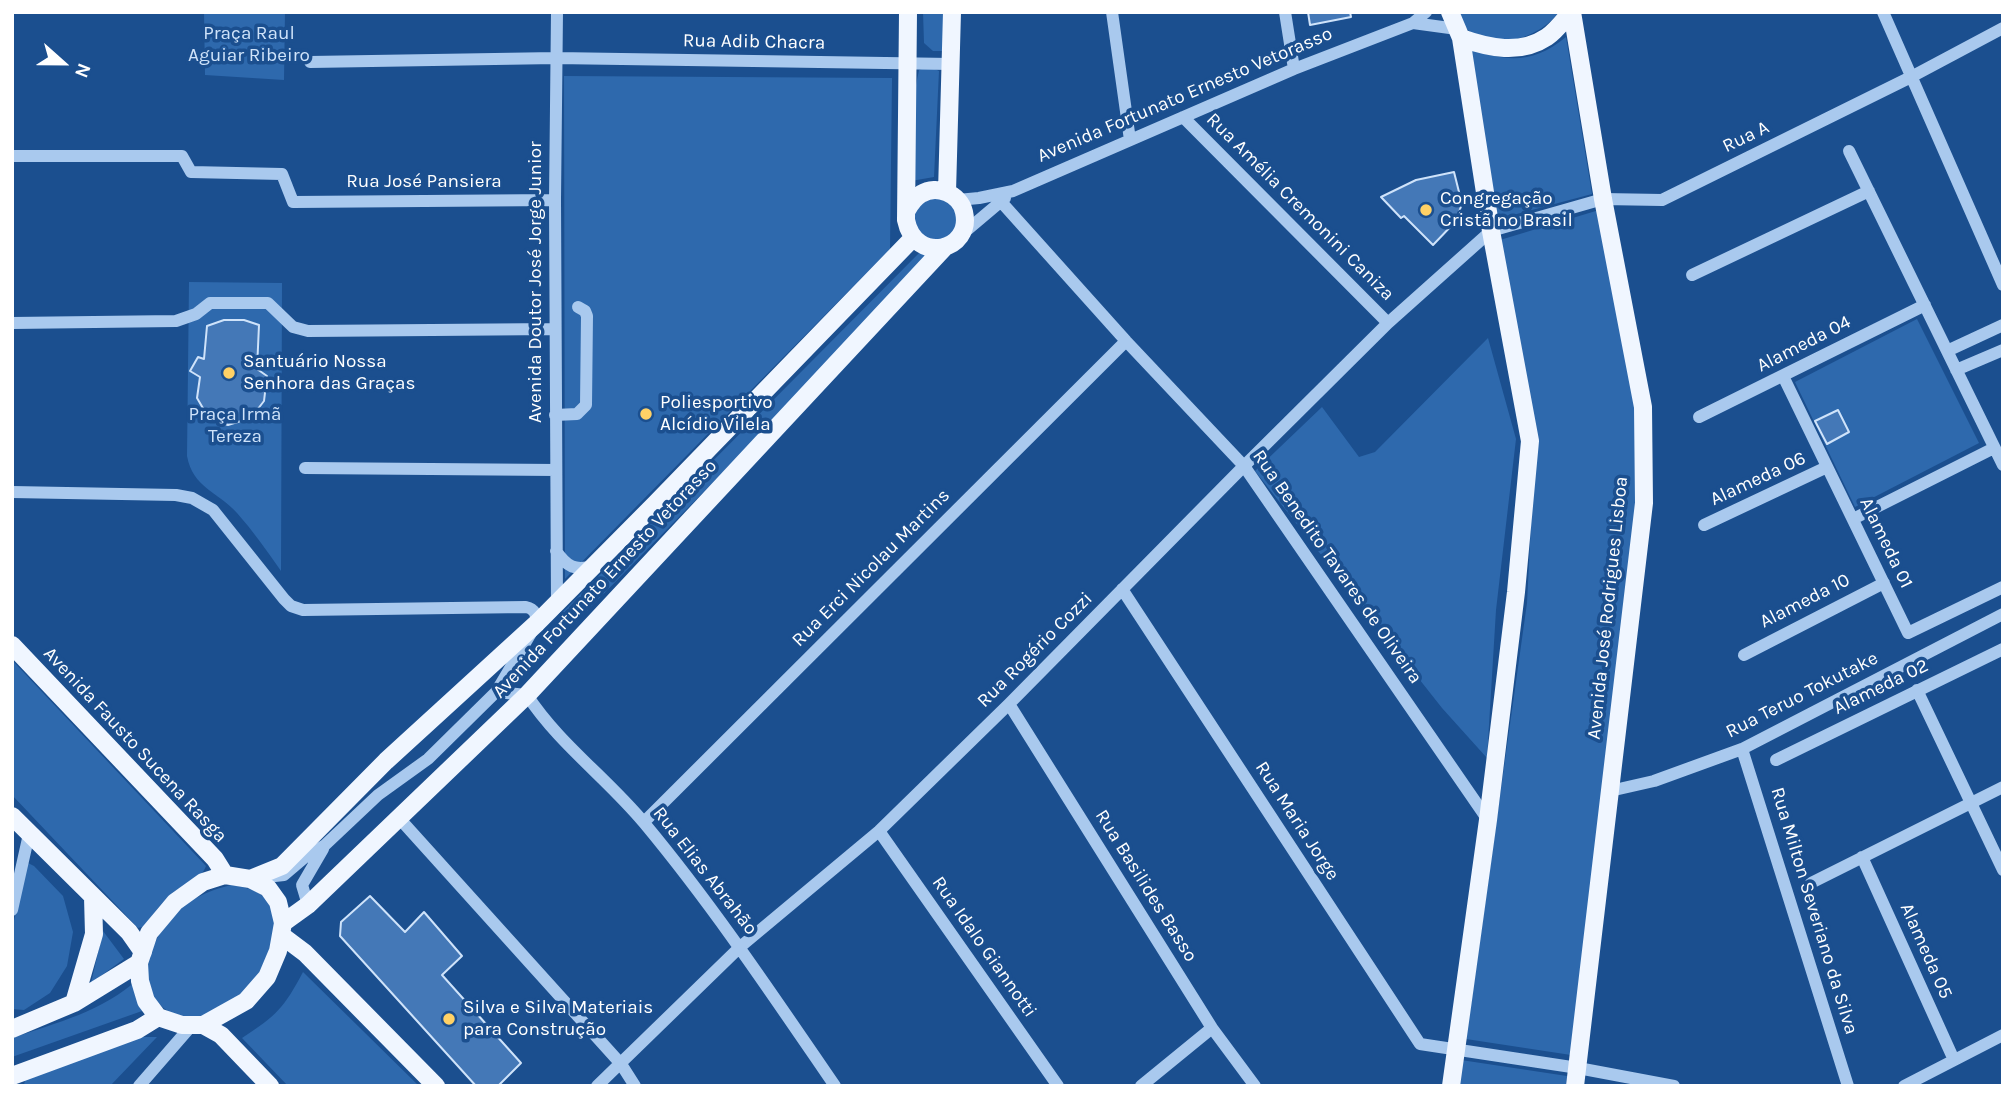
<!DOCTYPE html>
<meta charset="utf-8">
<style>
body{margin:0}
#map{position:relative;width:2015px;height:1098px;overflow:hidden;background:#1b4f8f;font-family:Karla,sans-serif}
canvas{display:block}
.frame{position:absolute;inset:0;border:14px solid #fff;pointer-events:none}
.north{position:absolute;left:28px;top:28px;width:70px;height:70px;-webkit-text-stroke:5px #1b4f8f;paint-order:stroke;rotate:111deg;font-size:19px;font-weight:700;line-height:28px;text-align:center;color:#fff}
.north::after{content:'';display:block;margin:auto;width:24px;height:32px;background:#fff;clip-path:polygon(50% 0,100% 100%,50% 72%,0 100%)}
</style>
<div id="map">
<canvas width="2015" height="1098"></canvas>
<div class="frame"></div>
<div class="north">N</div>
</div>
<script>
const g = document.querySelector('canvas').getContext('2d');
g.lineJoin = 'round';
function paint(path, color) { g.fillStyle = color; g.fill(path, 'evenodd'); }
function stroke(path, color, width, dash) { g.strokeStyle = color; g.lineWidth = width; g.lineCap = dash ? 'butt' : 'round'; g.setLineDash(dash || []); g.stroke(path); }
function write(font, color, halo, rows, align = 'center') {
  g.font = font + ' Karla,sans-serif'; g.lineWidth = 7; g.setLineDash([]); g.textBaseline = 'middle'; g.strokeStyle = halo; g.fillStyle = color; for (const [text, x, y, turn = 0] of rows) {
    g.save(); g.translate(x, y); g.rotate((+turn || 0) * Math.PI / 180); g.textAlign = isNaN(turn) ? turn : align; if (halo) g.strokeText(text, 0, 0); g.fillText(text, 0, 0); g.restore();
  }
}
const green = new Path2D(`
 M204 12H285L284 80 205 75Z
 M923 12H948L943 51H933L924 43Z
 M1457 12H1559C1539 38 1498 51 1469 31 1464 27 1460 18 1457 12Z
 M1566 37 1592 194 1498 219 1469 49C1508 62 1533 64 1566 37Z
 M929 66 939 71 934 177 911 181 916 85 919 70Z
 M564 76 892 78 890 249 565 579Z
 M945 197 959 216 952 238 922 240 911 215 923 198Z
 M1599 210 1638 407 1637 503 1571 1055 1466 1039 1527 603 1535 443 1500 240Z
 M925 247 929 262 576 622 570 625 561 622 560 615Z
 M189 282 282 283 281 571C267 551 253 531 237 513 217 491 193 488 187 456Z
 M1917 319 1979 443 1855 507 1795 382Z
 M1488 338 1516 439 1496 610 1487 758 1442 708 1255 471 1322 407 1359 457 1375 452Z
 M12 660 206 866C202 879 182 885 171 894 161 904 152 914 146 926L138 928 12 795Z
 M26 862 34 866 63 896 73 932 67 966 50 993 24 1010 12 1009V930Z
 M231 885C242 887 257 889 265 898 274 906 276 921 274 932 268 971 255 988 222 1006 210 1013 201 1019 187 1018 161 1015 144 991 148 965 150 951 159 932 168 921 184 901 207 891 231 885Z
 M103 931 124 959 91 983Z
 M303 972 418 1085 419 1086H288L242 1038C276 1016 284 1008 303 972Z
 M138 979 142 1011 12 1057V1038C56 1023 104 1011 138 979Z
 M139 1037H157L110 1086H24L25 1079Z
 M1461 1060 1567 1076 1566 1086H1458Z`);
const building = new Path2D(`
 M1308 12H1350L1351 17 1310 25Z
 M1454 172 1462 204 1455 222 1433 245 1404 216 1401 218 1381 197 1416 180Z
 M224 320H244L259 325 257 369 267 376 264 401 254 414 244 420 228 425 212 420 207 415 197 398 200 377 190 371 198 357 204 359 207 326Z
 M1838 410 1849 432 1827 444 1815 421Z
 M370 896 405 932 424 912 462 956 442 975 521 1063 498 1086H476L340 936 341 922Z`);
const minor = new Path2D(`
 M557 12 555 200 557 603
 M1112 12 1130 140
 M1285 12 1294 69
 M1883 12 2003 285
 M1413 23 1457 29
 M310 62 556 58 951 64
 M1183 117 1388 323
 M1849 151 2003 465
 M12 156H182L191 172 282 174 293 202 555 200
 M995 195 1126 341 1244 466 1488 820
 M958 200 979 198 1013 191 1294 69 1413 23 1426 12
 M960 236 1005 198
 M1692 275 1869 191
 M12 323 176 321 196 314 210 303H268L293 327 308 331 555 329
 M1947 351 2003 325
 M1956 370 2003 350
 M1783 376 1908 633 2003 587
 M555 415 577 414 586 405 587 316 585 311 578 307
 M1699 417 1925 305
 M305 468 556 470
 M12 492 176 495 192 498 213 510 284 599 291 606 303 610 526 607C535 609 536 614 537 623L496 692 428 759 378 795 325 845 304 858 284 875 266 877
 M1853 519 1994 448
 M1704 525 1827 467
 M556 551C567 567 575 571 593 566
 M1122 589 1420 1044 1578 1068 1674 1086
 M1744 655 1884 583
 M1917 690 2003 870
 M496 692 527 695C559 744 608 779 645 824 714 907 774 997 835 1086
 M1009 704 1212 1028 1255 1086
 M1742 749 1848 1086
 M1776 760 2003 649
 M1610 791 1654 781 1742 749 2003 614
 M399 818 621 1064 635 1086
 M644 822 1126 341
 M879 831 1058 1086
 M1862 857 1954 1060
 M1811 883 2003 787
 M308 905 302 885 323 849
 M12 910 29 834
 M139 1086 192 1025
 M597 1086 740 947 879 831 1009 704 1244 466 1388 323 1491 231 1603 199 1662 200 1911 77 2003 28
 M1141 1086 1212 1028
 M1904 1086 2003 1035`);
const major = new Path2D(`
 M1450 12 1461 38C1489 48 1520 55 1547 37 1556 31 1564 20 1571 12
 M1572 12 1603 199 1643 407 1644 503 1575 1086
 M947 192 952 12
 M907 210C911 203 914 198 921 194 937 184 960 194 964 212 973 251 915 265 906 220L908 12
 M12 645 215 859 225 875
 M12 816 129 932 143 952
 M225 875 250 879 268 888 278 902 283 923 278 951 267 977 246 1001 203 1025H182L158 1017 146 1001 140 981 139 963 149 933 175 902 203 882Z
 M250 879 282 866 386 761 537 623 655 504 913 238
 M283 923 308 905 527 695 944 248
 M281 935 305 953 436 1086
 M74 1003 94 934 93 897
 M203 1025 221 1035 270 1086
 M12 1029 74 1003 139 963
 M12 1076 137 1030 158 1017
 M1451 1086 1488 820 1516 592 1530 441 1491 231 1461 38`);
const markers = [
 [1426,210,7,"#ffd166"],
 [229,373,7,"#ffd166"],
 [646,414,7,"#ffd166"],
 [449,1019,7,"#ffd166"]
];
const parkNames = [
 ["Praça Raul",249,34],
 ["Aguiar Ribeiro",249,56],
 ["Praça Irmã",235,415],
 ["Tereza",235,437]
];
const streetNames = [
 ["Rua Adib Chacra",754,42,1],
 ["Avenida Fortunato Ernesto Vetorasso",1185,95,-23],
 ["Rua A",1746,137,-26],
 ["Rua José Pansiera",424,182],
 ["Rua Amélia Cremonini Caniza",1300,207,45],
 ["Avenida Doutor José Jorge Junior",536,282,-90],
 ["Alameda 04",1804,344,-27],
 ["Alameda 06",1758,479,-25],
 ["Alameda 01",1886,543,64],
 ["Rua Benedito Tavares de Oliveira",1337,567,55],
 ["Rua Erci Nicolau Martins",871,568,-45],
 ["Avenida Fortunato Ernesto Vetorasso",605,579,-47],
 ["Alameda 10",1805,601,-27],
 ["Avenida José Rodrigues Lisboa",1608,608,-84],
 ["Rua Rogério Cozzi",1035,650,-45],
 ["Alameda 02",1881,687,-26],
 ["Rua Teruo Tokutake",1802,695,-27],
 ["Avenida Fausto Sucena Rasga",135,745,47],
 ["Rua Maria Jorge",1297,821,57],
 ["Rua Elias Abrahão",705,871,52],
 ["Rua Basilides Basso",1146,886,58],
 ["Rua Milton Severiano da Silva",1814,911,73],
 ["Rua Idalo Giannotti",984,947,55],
 ["Alameda 05",1926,951,66]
];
const poiNames = [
 ["Congregação",1440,199],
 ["Cristã no Brasil",1440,221],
 ["Santuário Nossa",243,362],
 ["Senhora das Graças",243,384],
 ["Poliesportivo",660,403],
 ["Alcídio Vilela",660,425],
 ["Silva e Silva Materiais",463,1008],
 ["para Construção",463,1030]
];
paint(green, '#2e69ad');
paint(building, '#4478b7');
stroke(building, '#cfe3fa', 2);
stroke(minor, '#a9c9ee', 12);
stroke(major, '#f0f6ff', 18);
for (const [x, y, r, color] of markers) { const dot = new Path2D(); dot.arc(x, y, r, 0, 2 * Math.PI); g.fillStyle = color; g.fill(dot); stroke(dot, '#1b4f8f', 2.5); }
write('19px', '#cfe3fa', '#1b4f8f', parkNames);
write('19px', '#fff', '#1b4f8f', streetNames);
write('19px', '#fff', '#1b4f8f', poiNames, 'left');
</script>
